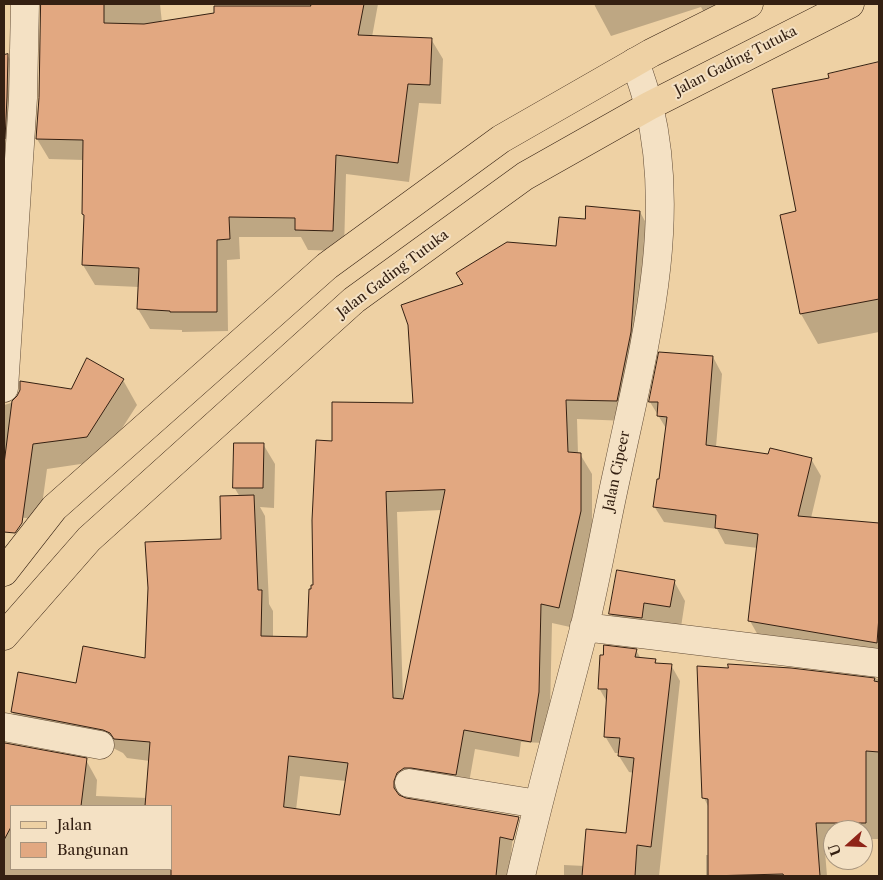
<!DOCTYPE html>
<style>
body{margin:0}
#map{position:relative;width:883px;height:880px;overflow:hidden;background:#eed1a4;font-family:"Libre Caslon Text",serif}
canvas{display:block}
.frame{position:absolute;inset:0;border:5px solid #342012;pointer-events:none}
.legend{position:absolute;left:10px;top:805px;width:162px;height:65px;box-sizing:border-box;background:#f4e1c4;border:1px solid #a7947d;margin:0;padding:6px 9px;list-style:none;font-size:15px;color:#342012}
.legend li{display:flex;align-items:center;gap:10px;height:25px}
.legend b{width:25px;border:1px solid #a7947d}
.north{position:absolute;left:823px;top:820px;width:50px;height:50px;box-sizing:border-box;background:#f4e1c4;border:1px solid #a7947d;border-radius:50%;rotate:250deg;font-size:14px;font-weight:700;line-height:20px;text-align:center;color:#342012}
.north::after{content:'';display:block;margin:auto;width:18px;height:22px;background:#8f2418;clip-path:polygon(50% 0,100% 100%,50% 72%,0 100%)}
</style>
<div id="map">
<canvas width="883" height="880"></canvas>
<div class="frame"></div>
<ul class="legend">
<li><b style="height:6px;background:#eed1a4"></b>Jalan</li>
<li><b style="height:14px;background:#e2a881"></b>Bangunan</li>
</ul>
<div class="north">U</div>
</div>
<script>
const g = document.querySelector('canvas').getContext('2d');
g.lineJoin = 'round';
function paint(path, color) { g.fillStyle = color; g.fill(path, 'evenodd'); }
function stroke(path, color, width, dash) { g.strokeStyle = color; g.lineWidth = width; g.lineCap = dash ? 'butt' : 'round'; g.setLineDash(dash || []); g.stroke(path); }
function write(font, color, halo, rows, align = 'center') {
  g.font = font + ' "Libre Caslon Text",serif'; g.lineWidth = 4; g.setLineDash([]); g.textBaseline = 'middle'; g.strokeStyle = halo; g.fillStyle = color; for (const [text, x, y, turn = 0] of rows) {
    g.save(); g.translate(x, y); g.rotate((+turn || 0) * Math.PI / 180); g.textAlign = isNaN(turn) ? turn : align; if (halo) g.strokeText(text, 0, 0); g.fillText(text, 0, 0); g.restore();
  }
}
const shadow = new Path2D(`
 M40 4H160L162 23 312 7V4H378L372 37 431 39 443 59 441 104 419 103 409 182 346 174 344 251 308 250 301 237H239L240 259 227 260 228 331 182 332V330L150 329 138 309 139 287 95 285 83 265 85 217 83 214 84 160 49 159 37 139 40 98 42 6Z
 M594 4H739L709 21 701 7 611 36 597 10Z
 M4 56H8L19 76 4 196Z
 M879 64V332L818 344 801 314 781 216 798 212 830 79V75Z
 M640 212 651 232 628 421 577 419 578 454H580L592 474V532L570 627 552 623 550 712 545 743 521 742 519 757 475 749 467 794 408 793 405 799 513 835 509 876H4V744L86 760 97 780 96 796 147 798 150 761 127 758 123 753 115 749 24 732 12 712 77 685 146 660 223 540 240 497 234 487 263 444 275 464 274 508 260 507 265 516 269 604 273 611V637L308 638 333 442 414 404 465 285 558 248 586 221ZM442 510 404 699H403L397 512ZM300 776 346 781 341 816 296 810ZM11 806H171V869H11Z
 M713 357 722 374 716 447 769 456 811 459 821 476 811 518 876 573H879V662L759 637 750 621 758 548 725 544 717 529 664 522 654 506 660 480 667 430 650 402Z
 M123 380 137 405 101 461 47 469 40 520 4 515V405L11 403 18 398 72 391Z
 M674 581 685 601 681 627 622 634 611 614Z
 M636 650 641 659 655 660 657 664 671 665 680 681 659 876H564V865L585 866 627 834 634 773 629 772 619 756 620 753H615L605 736 607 702 599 688Z
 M729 669H790L879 679V839H863V830H833V839H824L827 876H706V855H709V808L704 798Z`);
const building = new Path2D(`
 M41 4H104V23L144 24 214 13V6H311L310 4H364L358 35 432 38 430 85 408 84 398 163 336 155 333 231 295 230V218L229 217 230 239 217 240V312H170V311L137 309 139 268 82 265 84 215 82 214 83 140 36 139 39 98Z
 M8 54 7 97 5 139 4 138V55Z
 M879 62V299L800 314 780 215 796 211 772 89 829 78 828 74Z
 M586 206 640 211 631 332 617 401 566 400 568 452 581 453V511L559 608 541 604 539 692 531 742 464 730 456 775 411 768H404L397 773 394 781V788L399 795 406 798 519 817 513 840 500 837 496 876H171V806H145L150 742 114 739 110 733 103 730 11 712 18 672 76 683 83 646 145 658 148 588 145 542 221 539 220 496 254 495 258 590H262L261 636 307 637 309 589H311V585H313L312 520 316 440 332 441V402L413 403 408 325 401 305 463 284 456 273 507 242 556 246 559 217 585 219ZM445 490 403 699 393 698 386 492ZM289 756 348 763 340 815 284 807Z
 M659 352 713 356 706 445 768 454 770 448 812 458 798 516 879 523V616L877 643 748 621 758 534 715 528 716 515 653 507 657 479H659L667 417 657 416 658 402H649Z
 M87 358 124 379 87 437 33 444 22 523 15 533 4 532V464L12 401 17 396 20 390V381L71 389Z
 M234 443H264L263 488H233Z
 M617 570 675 580 670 607 644 603 642 618 609 614Z
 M604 645 637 649 635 657 656 659 655 663 672 664 651 847 637 845 635 876H582L586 829 626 833 634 758 618 756 620 738 604 737 607 689H598L600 655H603Z
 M728 664 791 668 875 678 874 681 879 682V752L866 751V823H816L820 876H784L783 874 708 876V799L702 798 697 666 728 668Z
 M5 743 87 758 81 806H11V827L4 840V751Z`);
const minor = new Path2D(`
 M4 388 23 98 25 4
 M584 627 879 663
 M4 727 100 745
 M409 783 538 804
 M521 876C540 793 563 711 584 629 597 576 606 522 618 469 643 351 678 226 649 106 645 91 640 76 635 62`);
const major = new Path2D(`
 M4 572 54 508 327 266 501 139 651 53 749 4
 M4 636 89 539 354 300 525 176 649 106 850 4`);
const streetNames = [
 ["Jalan Gading Tutuka",736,61,-27],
 ["Jalan Gading Tutuka",393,274,-37],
 ["Jalan Cipeer",617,471,-78]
];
paint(shadow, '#0003');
paint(building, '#e2a881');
stroke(building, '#342012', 1);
stroke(minor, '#624c36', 29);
stroke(major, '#342012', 29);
stroke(minor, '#f4e1c4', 28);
stroke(major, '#eed1a4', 28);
write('14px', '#342012', '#f4e1c4', streetNames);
</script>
